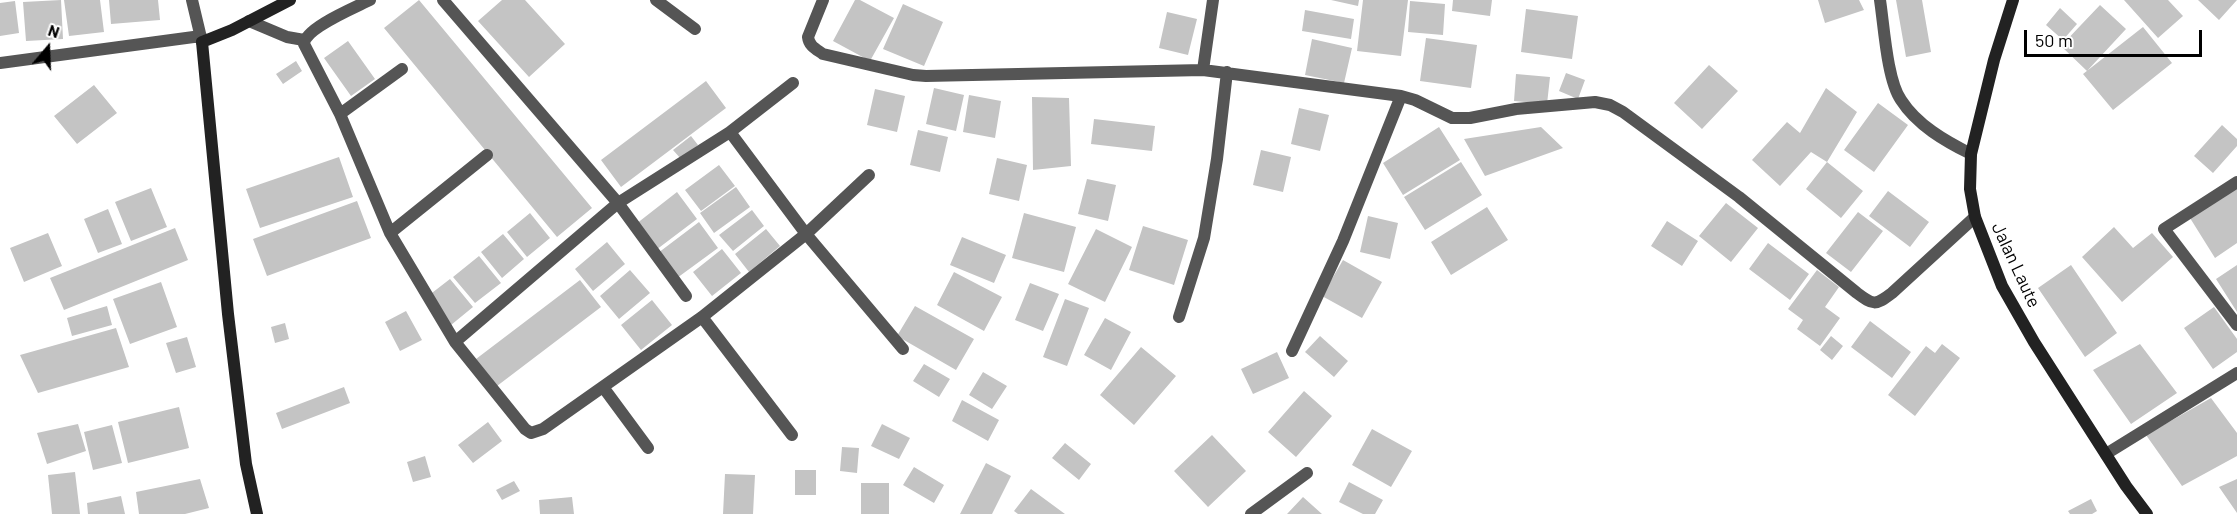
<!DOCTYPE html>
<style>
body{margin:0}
#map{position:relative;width:2237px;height:514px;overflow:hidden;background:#fff;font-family:Barlow,sans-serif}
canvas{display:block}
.north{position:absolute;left:18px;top:18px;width:60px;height:60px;-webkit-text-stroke:4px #fff;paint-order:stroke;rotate:19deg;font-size:16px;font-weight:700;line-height:24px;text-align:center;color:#000}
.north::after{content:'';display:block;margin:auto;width:21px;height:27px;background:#000;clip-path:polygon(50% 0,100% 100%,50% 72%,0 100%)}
.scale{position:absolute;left:2024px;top:30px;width:178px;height:27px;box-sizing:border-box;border:3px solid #000;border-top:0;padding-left:8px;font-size:18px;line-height:21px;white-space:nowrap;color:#000;-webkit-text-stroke:4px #fff;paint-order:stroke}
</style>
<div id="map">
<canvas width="2237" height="514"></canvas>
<div class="north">N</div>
<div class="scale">50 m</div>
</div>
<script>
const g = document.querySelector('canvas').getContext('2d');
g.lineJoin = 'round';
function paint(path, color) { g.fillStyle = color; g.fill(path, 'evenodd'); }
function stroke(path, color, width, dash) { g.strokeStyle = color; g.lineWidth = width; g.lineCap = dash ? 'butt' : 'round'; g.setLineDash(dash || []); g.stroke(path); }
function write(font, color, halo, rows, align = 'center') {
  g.font = font + ' Barlow,sans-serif'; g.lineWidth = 5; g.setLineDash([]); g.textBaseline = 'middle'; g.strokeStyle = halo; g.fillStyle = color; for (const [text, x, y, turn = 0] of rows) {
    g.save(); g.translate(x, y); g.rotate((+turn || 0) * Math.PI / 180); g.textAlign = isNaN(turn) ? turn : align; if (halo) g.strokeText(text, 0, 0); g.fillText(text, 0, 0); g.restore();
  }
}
const building = new Path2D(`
 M61 0 63 39 26 41 23 2Z
 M64 0H100L104 32 69 36Z
 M109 0H158L160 20 111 24Z
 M419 0 592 208 557 237 384 28Z
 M502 0H525L565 44 529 77 478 21Z
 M855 0H860L894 18 870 61 833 41Z
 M1331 0H1359L1358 6Z
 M1363 0H1408L1401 56 1357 51Z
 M1453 0H1492L1490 16 1452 11Z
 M1818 0H1859L1864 10 1825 23Z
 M1896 0H1922L1931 52 1906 57Z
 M2124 0H2168L2183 16 2158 38Z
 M2198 0H2237L2219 20Z
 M15 1 19 33 0 36V3Z
 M1410 1 1445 4 1443 35 1408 32Z
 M903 4 943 22 924 66 883 49Z
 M2100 5 2126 29 2087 71 2061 46Z
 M2060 8 2077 24 2063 40 2046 25Z
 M1526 9 1578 16 1572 59 1521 52Z
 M1305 10 1354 19 1351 39 1302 31Z
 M1167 12 1197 19 1188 55 1159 48Z
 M2143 27 2172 63 2113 110 2083 74Z
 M1426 38 1477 45 1471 88 1420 81Z
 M1312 39 1352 48 1344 83 1305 75Z
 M348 41 375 79 351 96 324 58Z
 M296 61 302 71 283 84 276 74Z
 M1709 65 1738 91 1702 129 1674 103Z
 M1566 73 1585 80 1578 99 1559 91Z
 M1516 74 1550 77 1547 104 1514 101Z
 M706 81 726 108 621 187 601 160Z
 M94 85 117 113 77 144 54 116Z
 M934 88 964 95 956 131 926 124Z
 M1826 88 1857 112 1827 162 1863 191 1841 218 1806 189 1827 162 1811 152 1780 186 1752 160 1787 122 1800 133Z
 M875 89 905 96 897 132 867 125Z
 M969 95 1001 101 995 138 963 132Z
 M1032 97 1069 98 1071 166 1033 170Z
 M1878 103 1908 125 1874 172 1844 150Z
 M1299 108 1329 115 1320 151 1291 144Z
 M1094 119 1155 126 1152 151 1091 144Z
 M2222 125 2237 139V146L2213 173 2194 156Z
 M1439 127 1460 160 1403 195 1383 163Z
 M1541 127 1563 148 1485 176 1464 139Z
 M918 130 948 137 940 172 910 165Z
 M691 136 698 145 681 159 673 150Z
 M1261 150 1291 157 1283 192 1253 185Z
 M339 157 353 197 260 228 246 189Z
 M997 158 1027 165 1019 201 989 194Z
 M1461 162 1482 195 1425 230 1404 197Z
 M719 165 735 186 701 211 685 190Z
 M1087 179 1116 185 1108 221 1078 214Z
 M736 187 750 207 714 233 700 213Z
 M151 188 167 227 131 241 115 202Z
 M2237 188V243L2215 258 2190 218Z
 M1888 191 1929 222 1910 247 1869 216Z
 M677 192 697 219 656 250 636 224Z
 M357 201 371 238 267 276 253 239Z
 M1726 203 1758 228 1731 262 1699 236Z
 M1487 207 1508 240 1451 275 1431 242Z
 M108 209 122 244 98 253 84 219Z
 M752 210 764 226 733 251 719 235Z
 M1858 212 1883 231 1851 272 1826 253Z
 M530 213 550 238 527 257 507 232Z
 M1024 213 1076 227 1064 272 1012 258Z
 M1368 216 1398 223 1390 259 1360 252Z
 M1667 221 1698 241 1682 266 1651 246Z
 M699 222 718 248 677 278 658 253Z
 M1143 226 1188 240 1174 285 1129 270Z
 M2114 227 2133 248 2152 233 2173 257 2122 302 2082 257Z
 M175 228 188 260 64 310 50 278Z
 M766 229 780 246 749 272 735 254Z
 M1096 229 1132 247 1105 302 1068 284Z
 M48 233 62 266 24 282 10 248Z
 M503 234 524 259 502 278 481 252Z
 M962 237 1006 255 994 283 950 265Z
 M607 242 625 264 593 291 575 269Z
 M1768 243 1809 274 1790 300 1749 269Z
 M722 249 741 273 712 296 693 272Z
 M479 256 501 283 475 303 453 277Z
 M1343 260 1382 282 1362 318 1322 296Z
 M2071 265 2117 333 2085 357 2038 288Z
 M2237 265V312L2216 279Z
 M630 270 650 293 619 319 600 296Z
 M1817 270 1839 287 1825 307 1840 318 1820 346 1797 329 1803 320 1788 309Z
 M954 272 1002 297 984 331 937 305Z
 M450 279 473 307 451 325 428 296Z
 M580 280 601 307 497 386 476 359Z
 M161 282 177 327 130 344 113 299Z
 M1030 283 1059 294 1043 331 1015 320Z
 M1065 299 1089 308 1067 366 1043 357Z
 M652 300 672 325 641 350 621 325Z
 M107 306 112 325 72 336 67 318Z
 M915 306 974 339 956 370 897 336Z
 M2214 307 2237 339V352L2213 369 2184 328Z
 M406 311 422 340 400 351 385 322Z
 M1105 318 1131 332 1111 370 1084 355Z
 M1870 321 1911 352 1892 378 1851 347Z
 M285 323 289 339 275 343 271 327Z
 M116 328 129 367 38 393 20 355Z
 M1320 336 1348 361 1334 377 1305 352Z
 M1831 336 1843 346 1832 360 1820 350Z
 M187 337 196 367 176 373 166 343Z
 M1942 344 1960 358 1915 416 1888 395 1926 346 1935 353Z
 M2140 344 2177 393 2131 424 2093 370Z
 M1141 347 1176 376 1134 425 1100 395Z
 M1277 352 1289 378 1253 394 1241 369Z
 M924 364 950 379 939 397 913 381Z
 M983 372 1007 386 992 409 969 395Z
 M344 387 350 403 282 429 276 413Z
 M1304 391 1332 416 1296 457 1268 432Z
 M2211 398 2237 433V456L2182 486 2146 435Z
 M962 400 999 420 988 441 952 421Z
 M179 407 189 448 128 463 118 422Z
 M488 422 502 441 473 463 458 445Z
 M78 424 86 451 47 464 37 433Z
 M882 424 910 438 899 459 871 446Z
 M112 425 122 463 93 470 84 432Z
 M1372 429 1412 451 1391 487 1352 465Z
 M1212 435 1246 471 1208 507 1174 471Z
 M1065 443 1091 464 1079 480 1052 458Z
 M842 447 859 448 857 473 840 471Z
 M425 456 431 477 413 482 407 462Z
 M986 463 1011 476 992 514H960Z
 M914 467 944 485 934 503 903 485Z
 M795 470H816V495H795Z
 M75 472 80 514H52L48 475Z
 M725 474 755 475 753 514H723Z
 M200 479 209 508 185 514H139L136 492Z
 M2237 479V513L2219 487Z
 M514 481 520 491 502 500 496 490Z
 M1349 482 1383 500 1375 514H1363L1339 502Z
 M861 483H889V514H861Z
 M1031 489 1065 514H1018L1014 511Z
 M121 496 125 514H88L87 503Z
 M572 497 574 514H540L539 500Z
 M1303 497 1322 514H1287Z
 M2091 499 2097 511 2092 514H2070L2068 511Z`);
const street = new Path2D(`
 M192 0 202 42
 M370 0C354 8 305 28 304 44L340 114 390 233 455 342 525 429 531 433 543 429 702 317 806 234 730 132 618 203 455 342
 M443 0 618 203 686 296
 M656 0 695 29
 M823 0 808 37C809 46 816 49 823 54L913 75 926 76 1203 70 1401 96 1415 100 1452 118H1470L1516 109 1595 102 1610 105 1623 112 1739 197 1857 293C1873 305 1875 306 1892 293L1975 217
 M1880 0C1884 26 1887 80 1901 100 1917 125 1945 141 1971 154
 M249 21 287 37 304 40
 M0 63 201 36
 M1203 70 1213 0
 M340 114 402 69
 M730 132 793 83
 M869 175 806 234 903 349
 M2237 182 2164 229 2237 325
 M390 233 487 155
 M702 317 792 435
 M1179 317 1204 238 1217 159 1227 72
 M1292 351 1343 241 1401 96
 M603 387 648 448
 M2106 454 2237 373
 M1251 514 1307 473`);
const secondary = new Path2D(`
 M2013 0 1994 60 1971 154 1970 189 1975 217 2002 286 2034 342 2126 486 2147 514
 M257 514 246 464 228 314 202 42 232 30 290 0`);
const streetNames = [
 ["Jalan Laute",2016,265,65]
];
paint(building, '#c4c4c4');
stroke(street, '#555', 12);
stroke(secondary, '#222', 12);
write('18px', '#000', '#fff', streetNames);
</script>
